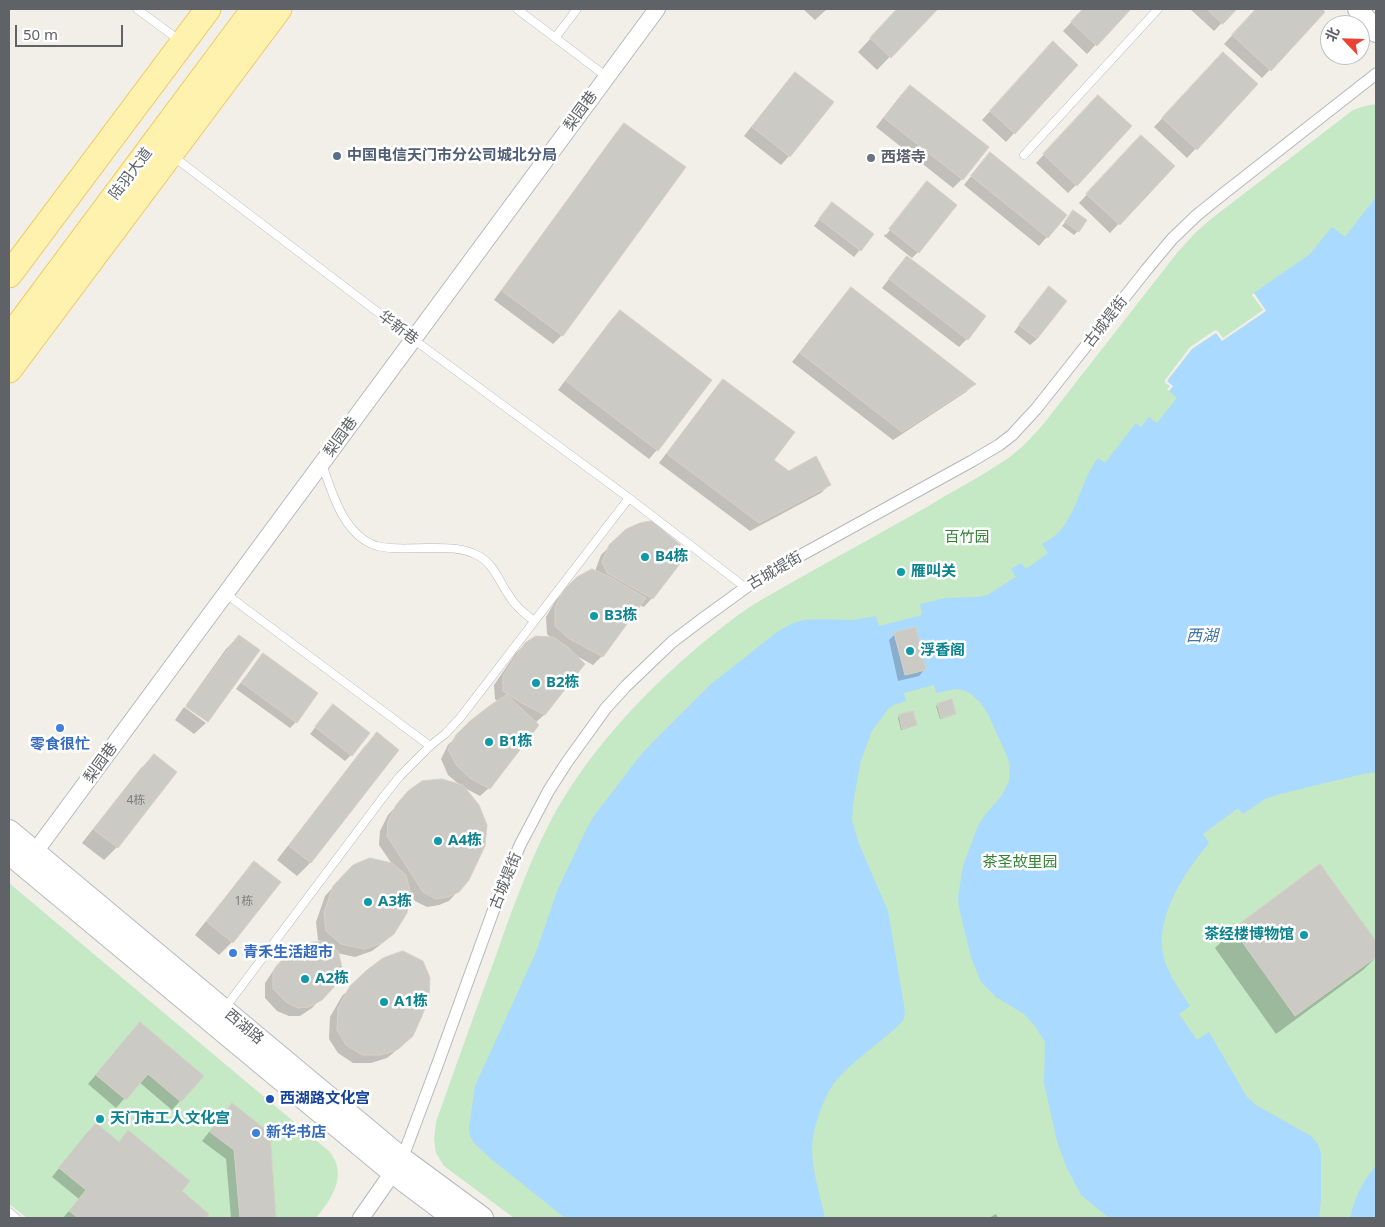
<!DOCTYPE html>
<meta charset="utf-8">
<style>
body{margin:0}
#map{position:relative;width:1385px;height:1227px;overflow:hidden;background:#f1efe8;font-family:"Noto Sans","Noto Sans SC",sans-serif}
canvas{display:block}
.frame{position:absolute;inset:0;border:10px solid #5f6368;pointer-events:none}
.north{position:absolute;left:1320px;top:15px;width:50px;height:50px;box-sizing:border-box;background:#fff;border:1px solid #bfc1c3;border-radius:50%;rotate:294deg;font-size:14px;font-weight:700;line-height:20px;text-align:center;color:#5f6368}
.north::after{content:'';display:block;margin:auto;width:18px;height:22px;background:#ea4335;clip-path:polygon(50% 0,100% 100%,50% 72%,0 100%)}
.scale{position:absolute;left:15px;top:25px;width:108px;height:22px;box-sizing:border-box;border:2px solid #5f6368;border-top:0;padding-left:6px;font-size:15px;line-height:18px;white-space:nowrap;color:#5f6368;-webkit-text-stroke:4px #fff;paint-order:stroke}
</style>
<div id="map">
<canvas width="1385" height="1227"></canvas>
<div class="frame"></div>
<div class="north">北</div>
<div class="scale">50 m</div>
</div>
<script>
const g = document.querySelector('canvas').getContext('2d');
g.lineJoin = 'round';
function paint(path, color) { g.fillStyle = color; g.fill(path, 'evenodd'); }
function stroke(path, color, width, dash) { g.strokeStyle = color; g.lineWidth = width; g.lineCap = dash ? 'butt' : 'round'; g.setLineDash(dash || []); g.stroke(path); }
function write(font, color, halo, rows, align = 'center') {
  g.font = font + ' "Noto Sans","Noto Sans SC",sans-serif'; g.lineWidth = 5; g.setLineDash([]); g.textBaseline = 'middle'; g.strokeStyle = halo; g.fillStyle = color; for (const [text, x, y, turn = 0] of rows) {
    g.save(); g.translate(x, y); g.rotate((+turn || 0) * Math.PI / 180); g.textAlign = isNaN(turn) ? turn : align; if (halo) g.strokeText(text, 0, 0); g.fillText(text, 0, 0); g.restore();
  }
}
const green = new Path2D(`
 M1376 104V1218H514L444 1166 436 1153 434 1139 436 1122C455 1068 474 1015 494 961 510 916 526 870 548 826 584 756 640 696 700 645 720 629 740 612 763 599 818 567 876 536 932 504 958 488 986 474 1011 456 1024 446 1035 434 1045 422L1177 253 1196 232 1211 219 1353 110 1365 106Z
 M9 883 330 1152C332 1156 335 1159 336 1163 343 1184 328 1203 316 1218H27L9 1204Z`);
const water = new Path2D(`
 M1376 197V772L1363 774 1280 794 1265 799 1243 814 1238 808 1203 834 1209 843C1185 871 1153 919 1164 958 1169 975 1180 991 1190 1006L1179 1014 1197 1040 1209 1032 1247 1097 1256 1105 1311 1136 1318 1144 1321 1154V1200L1319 1218H1109L1081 1195 1066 1166 1057 1141 1044 1083 1045 1042 1035 1026 1024 1014 996 997 981 982 971 957 959 908 958 897 963 866 978 826 985 815 1002 795 1009 781 1010 766 1007 756 988 714 980 702 971 694 963 690 955 689 936 693 934 685 904 693 906 701 894 705 888 709 872 731 861 760 853 804 852 820 859 844 888 911 905 1011 904 1019 900 1024C880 1043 851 1062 834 1083 827 1093 822 1105 818 1117 815 1127 812 1137 812 1147 812 1171 820 1195 825 1218H565L490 1158 474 1143 470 1136 469 1128 475 1086 537 950 557 891 587 828 594 816 636 761 646 749 710 685 777 632 791 624 804 620 820 619 853 620 876 616 879 626 922 615 920 604 945 598 978 597 987 595 1016 577 1011 569 1021 563 1026 569 1048 553 1042 544C1048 540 1054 537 1059 532 1078 511 1081 480 1098 458L1105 463 1136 423 1141 427 1149 417 1157 423 1177 398 1169 391 1173 386 1167 381 1192 349 1216 333 1222 341 1266 310 1254 293 1310 254 1332 227 1345 237Z
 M1376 1166V1218H1350C1355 1198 1362 1181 1376 1166Z`);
const pier = new Path2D(`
 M1254 293 1266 311 1222 341 1216 333 1192 349 1167 381 1173 386 1169 391 1167 390 1170 386 1165 383V380L1190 347 1215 330 1218 331 1223 338 1263 310 1252 295Z`);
const shadow = new Path2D(`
 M803 9H827L815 20Z
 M898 9H936L877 70 858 52Z
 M1084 9H1129L1087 54 1063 31Z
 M1190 9H1235L1214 31Z
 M1257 9H1320L1324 12 1262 78 1224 44Z
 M1045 52 1076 65 1006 142 982 120Z
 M1215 62 1256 84 1187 158 1154 127Z
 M795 74 789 156 781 165 744 136 787 82Z
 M910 87 987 147 962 179 953 188 876 127 901 95Z
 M1090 105 1076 185 1068 193 1036 163Z
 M625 124 684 168 562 335 553 344 494 300 616 133Z
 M1133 145 1173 166 1110 233 1079 203Z
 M982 162 1066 215 1039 246 964 185Z
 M923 188 918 252 912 258 884 236 885 234 886 235Z
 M826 210 872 235 854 257 814 226Z
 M1070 216 1078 231 1074 235 1062 226Z
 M907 257 967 339 959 347 882 288 899 266Z
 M852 288 974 384 966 392 893 440 792 362 843 297Z
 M1049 288 1037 339 1030 345 1014 332 1043 294Z
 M620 311 710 380 657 450 649 459 558 390 611 320Z
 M723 380 772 460 789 472 830 484 821 493 750 531 659 463 715 389Z
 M626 530 652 598 644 607 640 605 602 656 593 665 575 655 583 664 544 715 535 723 489 788 480 796 463 787 458 891 449 901 439 905 427 907 415 901 408 891 393 933 384 942 372 951 355 957 337 953 334 985 312 1008 300 1016H289L277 1011 265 998V983L277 965 286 956 321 942 318 940 316 922 325 896 344 875 392 864 379 845 380 831 388 815 409 792 461 786 448 775 441 759 448 745 471 722 498 702 495 699 494 685 516 653 525 644 551 638 547 634 546 617 556 600 578 578 595 571 601 555Z
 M895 634 925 669 919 676 898 681 889 640Z
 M239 636 258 650 207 722V720L186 705 226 649Z
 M263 655 296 722 290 728 236 689 257 661Z
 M938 705 953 715 940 719 936 706Z
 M184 707 206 723 194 734 175 720Z
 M327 712 351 755 345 761 310 734Z
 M912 713 916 725 914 726 901 730 898 718 899 716Z
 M377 734 398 750 310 863 297 876 277 860 364 747Z
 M154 756 117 847 104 860 82 843 141 768Z
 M255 863 232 942 219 955 195 935 242 876Z
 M1319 866 1376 943V957L1363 970 1276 1034 1215 948 1234 930Z
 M368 971 403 1045 387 1058 371 1063H353L338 1053 329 1039 330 1017 342 996Z
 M132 1032 202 1076 172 1110 139 1082 116 1108 88 1084Z
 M232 1105 268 1133 275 1218H231L226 1159 202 1141 224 1113Z
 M96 1125 118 1143 128 1132 180 1191 208 1214 204 1218H63L79 1199 52 1177 87 1133Z
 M996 1214 998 1218H989Z`);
const building = new Path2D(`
 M897 9H938L891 58 870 38Z
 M1083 9H1131L1097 46 1071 22Z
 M1207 9H1237L1223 24Z
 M1256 9H1322L1325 12 1271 71 1232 35Z
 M1053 41 1078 65 1015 134 990 111Z
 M1223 52 1258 84 1197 150 1162 118Z
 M795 72 834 102 790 157 752 127Z
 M910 85 989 147 963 180 884 118Z
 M1098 95 1132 126 1077 186 1043 154Z
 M624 123 686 167 563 336 502 291Z
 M1141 135 1175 166 1120 225 1086 194Z
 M990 152 1067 215 1048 238 971 176Z
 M927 181 957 205 919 253 889 229Z
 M832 202 874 234 861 251 819 219Z
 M1073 210 1087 220 1079 232 1065 222Z
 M907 256 986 316 968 340 889 279Z
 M1049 286 1067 301 1037 339 1019 325Z
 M851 287 976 384 902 432 800 353Z
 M620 310 712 380 658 451 566 381Z
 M723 379 795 432 774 460 789 471 816 456 831 485 759 523 667 454Z
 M652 521 689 552 653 599 607 573 602 562 609 545 626 529 640 523Z
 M592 569 610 577 646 598 603 657 568 638 555 626V607L564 590 577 577Z
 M916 627 926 670 905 675 894 633Z
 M239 635 260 650 208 722 186 707Z
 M536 636 553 637 569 648 585 664 545 715 518 701 503 691V676L525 643Z
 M263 653 318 693 297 723 242 683Z
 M507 695 539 725 490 789 470 778 457 766 448 750 456 735 470 721 492 704Z
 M952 699 956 714 941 718 937 704Z
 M333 704 370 733 352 756 315 727Z
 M913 711 917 725 902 729 899 715Z
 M377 732 399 750 311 863 289 846Z
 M154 754 177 772 118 848 94 830Z
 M442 779 463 785 479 805 487 825 485 846 469 880 459 892 448 897 436 899 423 892 387 836 388 821 396 805 408 791 422 781Z
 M370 858 392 863 406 875 410 891 407 913 394 934 382 943 364 949 341 944 326 931 324 913 333 886 353 865Z
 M254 861 281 882 233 943 207 922Z
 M1320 864 1376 941V957L1295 1016 1233 929Z
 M323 941 338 951 342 967 335 986 322 1000 309 1007 298 1008 286 1002 273 989V973L285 955 306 943Z
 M403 951 423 961 430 978 429 996 422 1016 413 1036 397 1050 381 1055H362L346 1045 337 1030 338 1008 350 986 367 970 383 958Z
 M140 1022 204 1076 181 1102 148 1074 126 1100 96 1075Z
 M232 1103 270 1133 276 1218H240L234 1150 210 1132Z
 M96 1123 119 1142 128 1130 190 1181 182 1191 209 1214 206 1218H78L69 1211 86 1190 59 1168Z`);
const service = new Path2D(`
 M137 9 179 40
 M517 9 607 77
 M555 38 577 9
 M1024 155 1158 9
 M174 157 413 339 629 498 746 588
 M322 464C332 493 344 536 377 546 393 550 410 548 426 548 444 548 459 547 475 554 493 562 498 579 508 594 514 605 524 613 534 621
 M226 594 430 746 445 734 460 718 629 498
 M225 1008 384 796 400 776 430 746
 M9 1212 16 1218`);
const pedestrian = new Path2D(`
 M402 1159 438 1063 495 906 520 845 549 790 567 762 606 708 626 686 672 642 701 620 756 580 972 461 999 445 1012 435 1023 423 1036 409 1147 269 1172 239 1197 215 1223 194 1376 74`);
const minor = new Path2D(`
 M29 860 657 9
 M361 1218 398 1165`);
const tertiary = new Path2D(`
 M1358 9 1376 32`);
const secondary = new Path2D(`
 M9 831 402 1159 482 1218
 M9 853 394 1173 454 1218`);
const primary = new Path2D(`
 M9 275 208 9
 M9 338 254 9
 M9 370 279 9`);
const markers = [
 [337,156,5,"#5c6f8a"],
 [871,158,5,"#6b7280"],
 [645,557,5,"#0f9aa8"],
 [901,572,5,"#0f9aa8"],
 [594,616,5,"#0f9aa8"],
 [910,651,5,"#0f9aa8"],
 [536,683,5,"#0f9aa8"],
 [60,728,5,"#3f7fe0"],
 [489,742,5,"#0f9aa8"],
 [438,841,5,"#0f9aa8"],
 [368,902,5,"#0f9aa8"],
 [1304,935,5,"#0f9aa8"],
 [233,953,5,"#3f7fe0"],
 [305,979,5,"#0f9aa8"],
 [384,1002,5,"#0f9aa8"],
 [270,1099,5,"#1a4fb4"],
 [100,1119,5,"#0f9aa8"],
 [256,1133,5,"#3f7fe0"]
];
const numberNames = [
 ["4栋",136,801],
 ["1栋",244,902]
];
const streetNames = [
 ["梨园巷",581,111,-54],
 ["陆羽大道",131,174,-53],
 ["古城堤街",1106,322,-52],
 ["华新巷",398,328,37],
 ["梨园巷",341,437,-54],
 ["古城堤街",775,571,-30],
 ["梨园巷",101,763,-54],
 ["古城堤街",506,881,-68],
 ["西湖路",244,1027,40]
];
const serviceNames = [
 ["中国电信天门市分公司城北分局",347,156]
];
const worshipNames = [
 ["西塔寺",881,158]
];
const parkNames = [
 ["百竹园",967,538],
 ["茶圣故里园",1020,863]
];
const cultureNames = [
 ["B4栋",655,557],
 ["雁叫关",911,572],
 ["B3栋",604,616],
 ["浮香阁",920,651],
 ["B2栋",546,683],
 ["B1栋",499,742],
 ["A4栋",448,841],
 ["A3栋",378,902],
 ["茶经楼博物馆",1294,935,"right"],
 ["A2栋",315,979],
 ["A1栋",394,1002],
 ["天门市工人文化宫",110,1119]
];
const shopNames = [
 ["零食很忙",60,745,"center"],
 ["青禾生活超市",243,953],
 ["新华书店",266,1133]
];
const transitNames = [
 ["西湖路文化宫",280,1099]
];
const waterNames = [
 ["西湖",1202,636]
];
paint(green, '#c5e8c5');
paint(water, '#aadaff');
paint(pier, '#f1efe8');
paint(shadow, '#0003');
paint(building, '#cccac5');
stroke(building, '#d6d1c6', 1);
stroke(service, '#b5b8bc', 9);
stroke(pedestrian, '#b5b8bc', 13);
stroke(minor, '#b5b8bc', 18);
stroke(tertiary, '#b5b8bc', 22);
stroke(secondary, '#b6babf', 24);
stroke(primary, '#f2c960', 27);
stroke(service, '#fff', 8);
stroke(pedestrian, '#fff', 11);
stroke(minor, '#fff', 16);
stroke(tertiary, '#fff', 20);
stroke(secondary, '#fff', 22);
stroke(primary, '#fff2af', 25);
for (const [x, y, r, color] of markers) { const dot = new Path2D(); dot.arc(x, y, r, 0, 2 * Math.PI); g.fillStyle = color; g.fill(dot); stroke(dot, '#fff', 2); }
write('12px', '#7a7d7f', null, numberNames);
write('15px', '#5f6368', '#fff', streetNames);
write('bold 15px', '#4e5e75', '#fff', serviceNames, 'left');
write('bold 15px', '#5b616d', '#fff', worshipNames, 'left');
write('15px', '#348238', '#fff', parkNames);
write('bold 15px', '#0d838f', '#fff', cultureNames, 'left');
write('bold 15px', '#366cbe', '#fff', shopNames, 'left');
write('bold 15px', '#164399', '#fff', transitNames, 'left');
write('italic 16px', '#4174aa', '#fff', waterNames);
</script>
